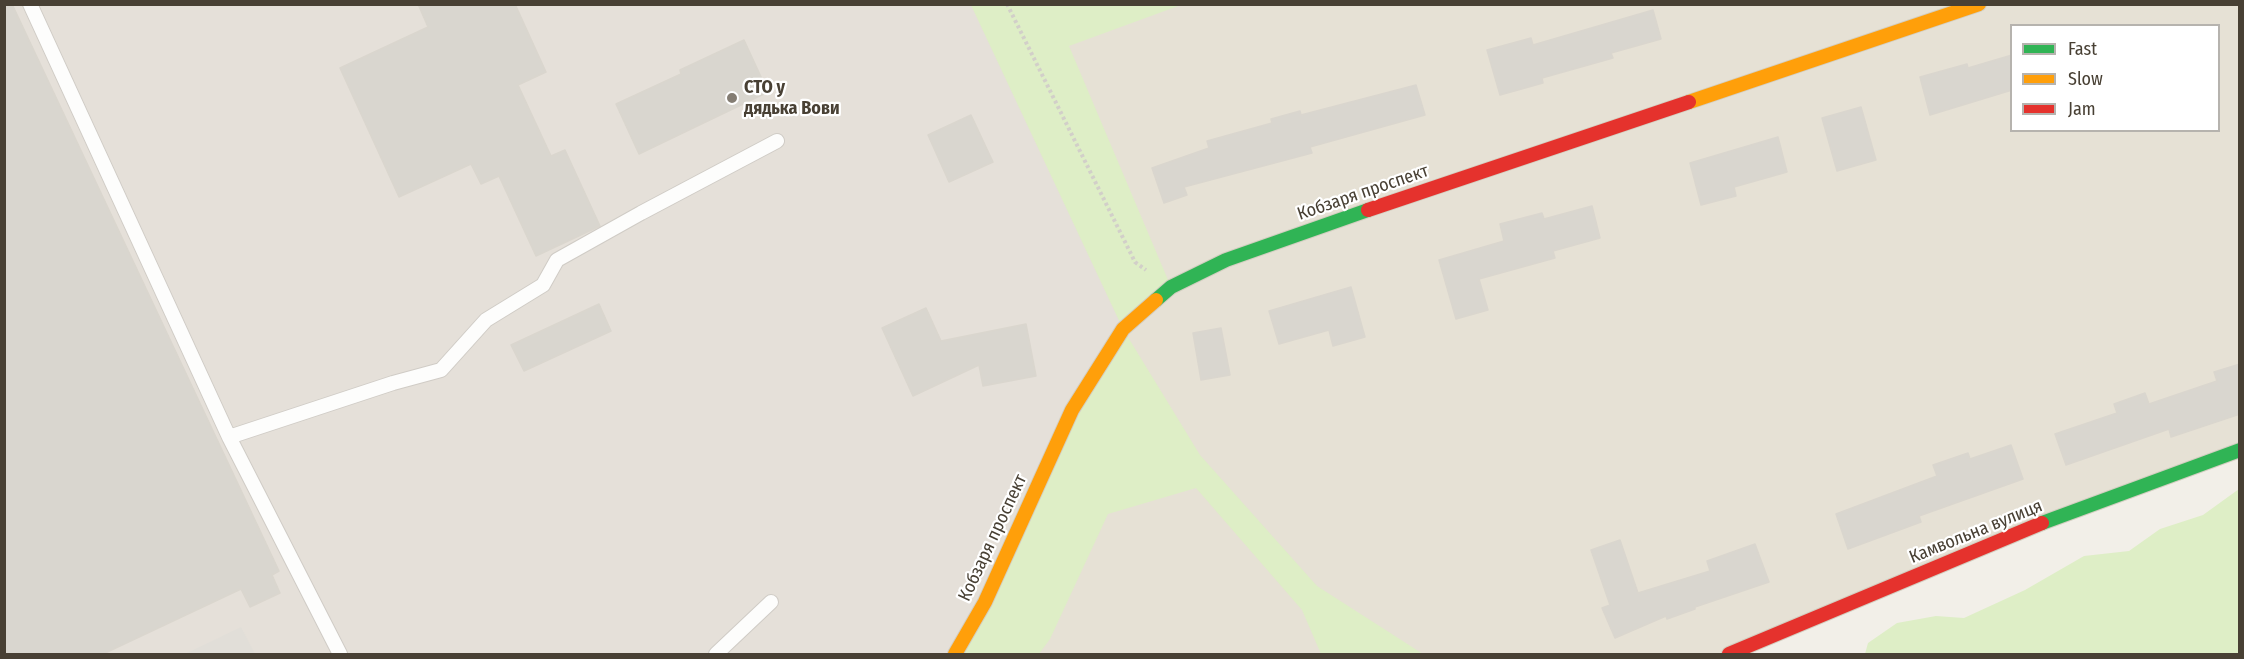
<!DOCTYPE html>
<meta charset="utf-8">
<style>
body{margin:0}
#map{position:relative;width:2244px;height:659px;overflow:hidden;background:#f2efe8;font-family:"Fira Sans Condensed",sans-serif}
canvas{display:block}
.frame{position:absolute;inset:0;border:6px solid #484034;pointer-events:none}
.legend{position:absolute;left:2010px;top:24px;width:210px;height:108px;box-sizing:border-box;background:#fff;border:2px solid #b6b3ae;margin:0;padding:8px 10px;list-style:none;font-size:18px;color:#484034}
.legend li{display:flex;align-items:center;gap:12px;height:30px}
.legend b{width:30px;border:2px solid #b6b3ae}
</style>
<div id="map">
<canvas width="2244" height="659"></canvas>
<div class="frame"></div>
<ul class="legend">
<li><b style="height:8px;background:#30b455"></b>Fast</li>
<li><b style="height:8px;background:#ff9f0a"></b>Slow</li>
<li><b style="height:8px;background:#e5322d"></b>Jam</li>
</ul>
</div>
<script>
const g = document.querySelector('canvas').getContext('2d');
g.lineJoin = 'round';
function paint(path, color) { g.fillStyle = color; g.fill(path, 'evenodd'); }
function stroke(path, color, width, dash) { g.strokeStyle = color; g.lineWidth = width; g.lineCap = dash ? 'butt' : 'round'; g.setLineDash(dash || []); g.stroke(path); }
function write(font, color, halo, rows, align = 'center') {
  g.font = font + ' "Fira Sans Condensed",sans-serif'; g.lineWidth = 4.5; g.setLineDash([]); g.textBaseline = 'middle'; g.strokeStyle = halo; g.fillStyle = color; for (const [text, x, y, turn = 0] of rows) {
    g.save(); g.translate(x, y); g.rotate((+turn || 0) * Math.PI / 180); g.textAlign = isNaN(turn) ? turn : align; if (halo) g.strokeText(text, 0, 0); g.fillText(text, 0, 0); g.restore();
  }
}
const residential = new Path2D(`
 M4 5H2239V450L1729 654H1423L1419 652 1417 654H5ZM2012 26H2218V130H2012Z`);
const industrial = new Path2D(`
 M4 5H971L1123 329 955 654H5Z`);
const green = new Path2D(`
 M971 5H1181L1069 46 1171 287 1123 329 1200 455 1317 586 1423 654H1321L1302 610 1196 488 1108 514 1050 639 1039 654H955L1123 329Z
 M2239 489V654H1865L1868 643 1897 623 1936 616 1964 618 2025 590 2084 556 2129 551 2160 529 2203 515Z`);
const parking = new Path2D(`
 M241 627 255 654H185Z`);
const building = new Path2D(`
 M4 4H12L279 571 272 575 280 593 250 607 241 589 103 654H4Z
 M418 4H515L546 72 518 85 551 156 565 150 600 226 536 256 499 176 481 184 471 164 399 197 340 68 428 27Z
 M1653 10 1661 39 1611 53 1613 58 1542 78 1543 83 1500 95 1487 50 1531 38 1533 45Z
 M744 40 768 92 639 154 616 104 681 74 680 70Z
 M2012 55V90L1930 115 1920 77 1967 64 1968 68Z
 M1416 85 1425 115 1310 147 1312 153 1184 187 1187 195 1164 203 1152 168 1209 148 1207 141 1272 123 1271 119 1300 111 1301 115Z
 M1861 107 1876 160 1837 171 1822 118Z
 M971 115 993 162 949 182 928 135Z
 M1778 137 1787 172 1734 187 1736 196 1701 205 1690 163Z
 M1592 206 1600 238 1553 251 1555 258 1479 279 1488 310 1456 319 1439 260 1504 241 1500 224 1542 213 1544 219Z
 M1351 287 1365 337 1333 346 1329 330 1279 344 1269 311Z
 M599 304 611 331 524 371 511 345Z
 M926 308 941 341 1026 324 1036 376 983 386 979 365 913 396 882 328Z
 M1221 328 1230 375 1201 380 1193 333Z
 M2240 364V414L2171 437 2169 429 2066 465 2055 434 2117 413 2114 404 2145 393 2149 404 2217 381 2214 372Z
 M2011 445 2023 479 1919 516 1921 522 1848 549 1836 514 1937 476 1933 465 1968 453 1970 459Z
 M1620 540 1638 593 1710 571 1707 561 1755 544 1769 582 1695 607V609L1667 619 1666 616 1615 638 1602 608 1610 605 1591 550Z`);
const path = new Path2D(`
 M1007 4 1135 262 1146 270`);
const lane = new Path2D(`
 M30 4 229 437 340 654
 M229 437 393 383 441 370 486 320 543 285 557 260 641 213 777 141
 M716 654 771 602`);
const fast = new Path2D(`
 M1156 300 1171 287 1226 260 1368 210
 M2042 523 2240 450`);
const slow = new Path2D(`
 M1689 102 1979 4
 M955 654 985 602 1072 410 1123 329 1156 300`);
const jam = new Path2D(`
 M1368 210 1689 102
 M1729 654 2042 523`);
const markers = [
 [732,98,6,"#847d73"]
];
const poiNames = [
 ["СТО у",744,88],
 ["дядька Вови",744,109]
];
const streetNames = [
 ["Кобзаря проспект",1363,193,-19],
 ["Камвольна вулиця",1976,532,-22],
 ["Кобзаря проспект",993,538,-65]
];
paint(residential, '#e6e1d5');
paint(industrial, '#e5e0d9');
paint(green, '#deeec6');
paint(parking, '#e1ded8');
paint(building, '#d9d6cf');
stroke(building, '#dad6ce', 1.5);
stroke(lane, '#d0ccc6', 16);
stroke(fast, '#d3cec0', 16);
stroke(slow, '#d3cec0', 16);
stroke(jam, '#d3cec0', 16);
stroke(path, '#d2cfc9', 4, [3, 3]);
stroke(lane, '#fdfdfc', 14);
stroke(fast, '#30b455', 14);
stroke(slow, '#ff9f0a', 14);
stroke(jam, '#e5322d', 14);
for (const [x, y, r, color] of markers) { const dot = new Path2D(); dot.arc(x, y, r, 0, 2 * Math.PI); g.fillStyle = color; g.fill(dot); stroke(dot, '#fff', 2); }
write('bold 18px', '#484034', '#fff', poiNames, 'left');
write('18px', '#484034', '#fff', streetNames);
</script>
